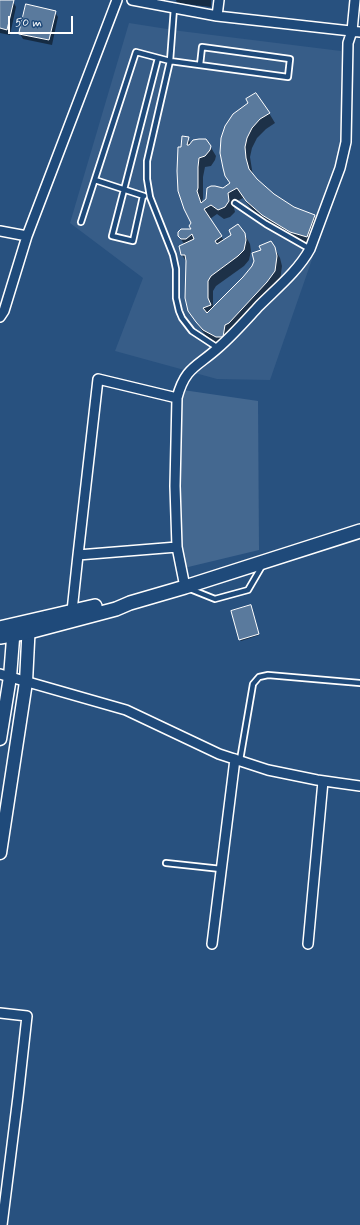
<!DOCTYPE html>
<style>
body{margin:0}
#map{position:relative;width:360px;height:1225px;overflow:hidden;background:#28517f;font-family:Mynerve,sans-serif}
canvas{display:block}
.scale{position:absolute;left:8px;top:16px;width:65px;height:18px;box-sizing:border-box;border:2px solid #fff;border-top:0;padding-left:5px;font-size:12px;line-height:14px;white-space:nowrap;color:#fff;-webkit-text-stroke:3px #1f4a7a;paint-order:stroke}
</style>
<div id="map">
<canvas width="360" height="1225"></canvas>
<div class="scale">50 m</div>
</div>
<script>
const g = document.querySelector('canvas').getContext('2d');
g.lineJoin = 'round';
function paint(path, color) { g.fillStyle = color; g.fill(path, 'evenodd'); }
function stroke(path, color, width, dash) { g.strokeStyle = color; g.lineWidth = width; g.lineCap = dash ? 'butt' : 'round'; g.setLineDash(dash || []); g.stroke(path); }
const built = new Path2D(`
 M129 23 180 31 341 51 342 147 324 193 332 202 270 380 217 379 115 351 143 278 70 223Z`);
const green = new Path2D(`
 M183 390 258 401 259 550 184 568 177 475Z`);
const shadow = new Path2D(`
 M0 0 13 1 16 7 10 35 0 33Z
 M176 0H211V7L177 3Z
 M55 12 58 17 52 45 23 39 20 34Z
 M269 113 275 123 266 129 257 138 252 148 250 157 253 176 273 194 293 208 314 216 320 226 312 247 297 241 269 225 253 211 243 198 233 203 235 212 230 217 224 219 217 214 210 219 224 241 244 233 250 244 251 251 249 260 244 266 216 286 213 291V308L244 278 253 266 255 257 274 247 280 258 282 266 280 281 230 335 228 346H222L210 340 203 332 189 310 187 263 182 255 184 244 179 236 192 230 181 147 188 138 191 144 210 146 216 156 215 160 211 166 205 167 203 177V198L202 201V203L231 184 222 138Z
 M251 608 259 635 241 641 240 639Z`);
const building = new Path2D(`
 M0 0H14L7 30 0 28Z
 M26 4 56 11 49 40 19 34Z
 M256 93 270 113 260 119 252 128 247 138 245 147 246 158 249 169 257 179 274 194 294 207 315 215 307 237 290 232 262 215 246 201 237 188 228 193 229 201 225 207 218 210 211 205 204 209 222 236 215 241 217 244 231 235 229 230 238 224 245 233 246 240 244 250 238 256 211 276 208 281V298L211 305 203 308 207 313 243 277 252 266 254 261 252 253 261 250 259 246 271 241 275 247 277 256 275 271 267 282 229 323 225 325 223 337H216L203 330 196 322 188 311 185 298 186 261 185 255H181L179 246 194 239 192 234 186 239H181L178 236V232L181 229H191L189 226 191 223 184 209 178 191 177 171 178 147H181L182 136 189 137 187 145H189L193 140 199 139H206L211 146 210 150 205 156 199 158 198 167V188L197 191 201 203 206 199 207 188 211 186H215L223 188 230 183 225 176 223 168 220 153 221 138 225 126 233 114 248 103 246 99Z
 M251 605 259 634 239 640 231 611Z`);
const service = new Path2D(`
 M174 8 170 61 147 161V179L150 197 173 255 176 269V298L179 311 182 318 192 331 218 348
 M95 180 144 196
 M143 196 133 241 112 236 158 58
 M235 203 266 224 310 249
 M81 222 136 52 170 61 288 77 290 59 202 47 200 65
 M190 589 215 599 248 590 262 566
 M240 760 253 684 259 677 268 675 360 683
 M166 863 221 869`);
const minor = new Path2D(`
 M132 0 217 16 360 32
 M217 16 219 0
 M0 231 27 236
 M0 317 4 311 27 236 117 0
 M177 398 98 379 78 555 177 547
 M185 587 177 547 175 486 177 398C185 367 197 367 218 348 233 335 246 320 259 306 277 288 298 271 310 249L340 168 346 142 348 43 352 31 355 0
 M72 611 78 555
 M0 674 126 710 219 754 268 770 317 780 360 786
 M212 944 235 759
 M308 944 323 781
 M0 1013 27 1016 18 1097 2 1225`);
const tertiary = new Path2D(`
 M0 739 10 677 14 626
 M0 853 26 682 29 622`);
const secondary = new Path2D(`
 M0 628 95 606
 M0 637 29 632 116 609 130 603 185 587 360 531`);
paint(built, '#375d88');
paint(green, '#446890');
paint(shadow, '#0007');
paint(building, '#5a7a9d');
stroke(building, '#fff', 1);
stroke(service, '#fff', 8);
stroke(minor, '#fff', 12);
stroke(tertiary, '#fff', 15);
stroke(secondary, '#fff', 16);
stroke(service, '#1f4a7a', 4.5);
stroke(minor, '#1f4a7a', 9);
stroke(tertiary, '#1f4a7a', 12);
stroke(secondary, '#1f4a7a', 13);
</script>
